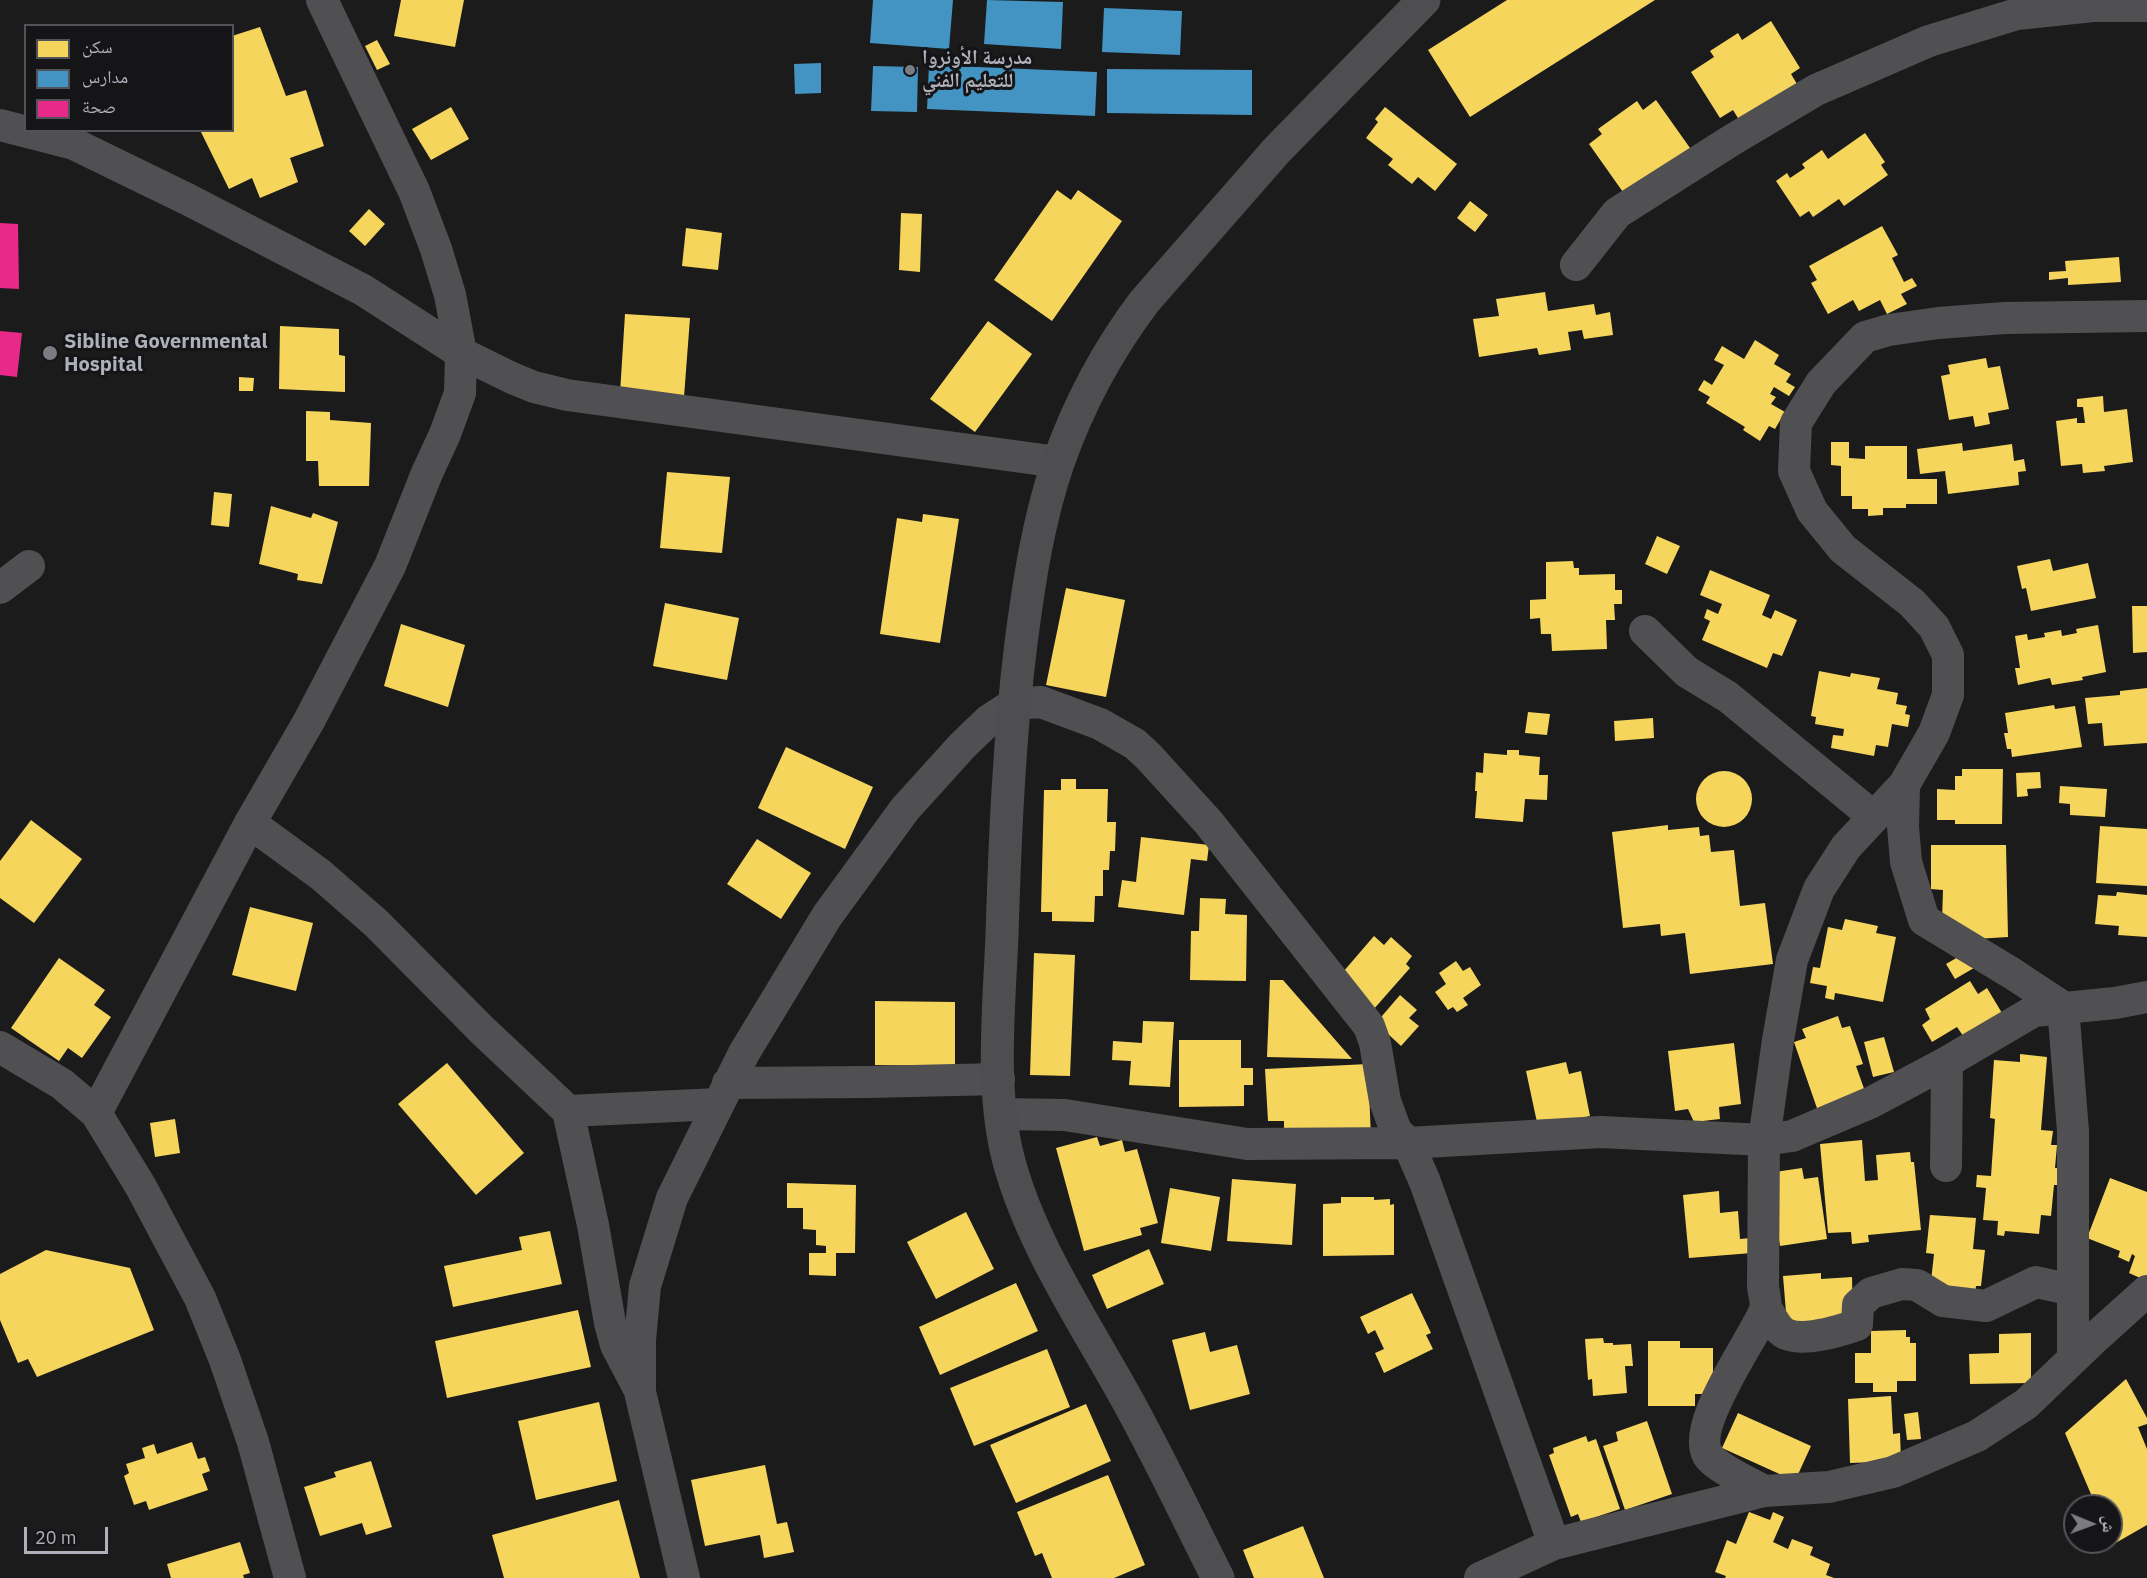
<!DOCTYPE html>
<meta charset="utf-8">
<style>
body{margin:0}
#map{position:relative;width:2147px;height:1578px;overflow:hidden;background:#1b1b1b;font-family:"IBM Plex Sans","Noto Naskh Arabic",sans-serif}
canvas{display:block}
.legend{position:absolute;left:24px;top:24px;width:210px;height:108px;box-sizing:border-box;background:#151517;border:2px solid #525358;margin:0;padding:8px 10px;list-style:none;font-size:18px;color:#aeb0ba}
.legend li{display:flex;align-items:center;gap:12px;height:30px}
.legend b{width:30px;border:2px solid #525358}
.north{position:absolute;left:2063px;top:1494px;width:60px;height:60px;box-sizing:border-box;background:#151517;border:2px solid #525358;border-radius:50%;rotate:91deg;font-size:16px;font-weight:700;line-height:24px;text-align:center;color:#aeb0ba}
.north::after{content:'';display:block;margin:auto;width:21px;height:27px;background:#7b7c82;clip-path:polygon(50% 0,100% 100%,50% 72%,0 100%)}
.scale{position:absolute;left:24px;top:1527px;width:84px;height:27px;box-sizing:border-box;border:3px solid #aeb0ba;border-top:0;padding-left:8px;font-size:18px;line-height:21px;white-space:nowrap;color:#aeb0ba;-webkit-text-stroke:4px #151517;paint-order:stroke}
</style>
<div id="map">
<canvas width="2147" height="1578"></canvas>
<ul class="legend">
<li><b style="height:16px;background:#f6d55c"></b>سكن</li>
<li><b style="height:16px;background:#4393c3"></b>مدارس</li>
<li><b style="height:16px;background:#e7298a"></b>صحة</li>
</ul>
<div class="north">ش</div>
<div class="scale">20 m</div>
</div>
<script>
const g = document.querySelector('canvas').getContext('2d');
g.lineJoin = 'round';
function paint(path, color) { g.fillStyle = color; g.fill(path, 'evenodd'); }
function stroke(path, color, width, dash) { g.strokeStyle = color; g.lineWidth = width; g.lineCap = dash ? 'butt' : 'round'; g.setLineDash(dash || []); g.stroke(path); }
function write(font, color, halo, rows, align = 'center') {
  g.font = font + ' "IBM Plex Sans","Noto Naskh Arabic",sans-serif'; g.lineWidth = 6; g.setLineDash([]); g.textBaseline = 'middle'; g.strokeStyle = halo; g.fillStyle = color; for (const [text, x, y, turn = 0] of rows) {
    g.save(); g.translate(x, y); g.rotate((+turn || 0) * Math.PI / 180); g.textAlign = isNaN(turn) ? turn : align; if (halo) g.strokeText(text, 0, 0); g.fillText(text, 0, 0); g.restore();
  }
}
const homes = new Path2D(`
 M401 0H464L455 47 394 36Z
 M1507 0H1655L1470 117 1428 50Z
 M1771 21 1800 68 1791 74 1800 89 1741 123 1733 110 1720 118 1691 72 1714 57 1710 51 1738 33 1742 40Z
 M260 27 286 96 306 90 324 146 290 158 298 182 260 198 252 178 229 189 200 130H232V36Z
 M377 40 390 64 377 70 365 46Z
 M1656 100 1695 155 1630 202 1589 144 1602 134 1598 129 1637 101 1643 110Z
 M451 107 469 139 431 160 412 129Z
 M1385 107 1457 164 1435 191 1418 177 1412 184 1388 165 1393 159 1366 138 1378 122 1375 119Z
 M1865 133 1885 162 1881 165 1888 175 1844 206 1839 199 1813 217 1809 211 1800 217 1776 181 1787 173 1790 178 1805 168 1802 164 1822 150 1828 159Z
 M1057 190 1071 200 1078 190 1122 221 1052 321 994 280Z
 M1470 201 1488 215 1475 232 1457 218Z
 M369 209 385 224 365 246 349 231Z
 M901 213 922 214 920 272 899 270Z
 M1882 226 1898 255 1892 258 1904 282 1912 278 1917 286 1901 294 1907 304 1887 314 1880 300 1859 311 1853 300 1828 314 1811 283 1817 280 1809 266Z
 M686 228 722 233 718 270 682 266Z
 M2119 257 2121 282 2068 285V278L2049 280V272L2066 271 2065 261Z
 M1545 292 1548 311 1594 304 1596 315 1610 312 1613 335 1584 339 1582 330 1568 332 1571 350 1539 355 1537 348 1479 357 1473 319 1499 316 1496 299Z
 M625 314 690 318 684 397 620 393Z
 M988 321 1032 354 975 432 930 399Z
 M280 326 339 329V355L345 356V392L279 389Z
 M1755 340 1779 355 1774 364 1791 374 1786 382 1795 387 1789 396 1774 387 1770 394 1776 397 1771 404 1785 412 1775 429 1769 426 1760 441 1743 430 1745 427 1706 403 1710 397 1698 390 1704 380 1712 385 1724 365 1714 360 1722 346 1744 359Z
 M1986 358 1988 368 2000 366 2009 409 1988 413 1990 424 1975 427 1973 416 1949 420 1941 376 1950 374 1948 365Z
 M239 377 254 378 253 391H239Z
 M2103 396 2104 412 2127 409 2133 462 2104 466 2105 471 2083 473 2082 464 2061 466 2056 421 2077 418V423H2085L2083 407H2077V399Z
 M306 411 330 412V420L371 423 369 486H319L318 461H306Z
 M1831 442H1849V458L1865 459V446H1907V479H1937V504H1906V508H1883V515L1868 516V509H1852V496H1841V466L1831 465Z
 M1962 443 1963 451 2012 444 2014 461 2024 459 2026 471 2018 472 2019 485 1948 494 1945 471 1920 474 1917 449Z
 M667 472 730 477 722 553 660 548Z
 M214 492 232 494 229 527 211 525Z
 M271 506 311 518 313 513 338 522 322 584 297 580 298 574 259 564Z
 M923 514 959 519 940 643 880 634 897 518 922 522Z
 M1657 536 1680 546 1667 574 1645 564Z
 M2050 559 2053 571 2088 563 2096 598 2031 611 2026 588 2022 589 2017 566Z
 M1573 561 1574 568H1579V575L1615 574V590H1622V604H1614L1615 620H1606L1607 649 1552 651 1551 634H1541L1540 618 1530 619V600L1546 599V562Z
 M1710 570 1770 595 1762 615 1771 619 1775 610 1797 620 1782 656 1773 653 1767 668 1702 640 1710 621 1704 618 1707 609 1718 614 1722 604 1700 595Z
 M1066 588 1125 600 1106 697 1046 685Z
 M665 603 739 618 727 680 653 666Z
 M2132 606H2147V652L2133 653Z
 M401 624 465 645 448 707 384 686Z
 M2098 625 2106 672 2082 677 2083 680 2052 685 2050 678 2018 685 2015 668H2020L2015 636 2027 634 2028 640 2045 637 2044 633 2061 630 2062 636 2077 633 2076 629Z
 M1819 671 1850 677 1851 673 1880 678 1877 689 1898 693 1896 704 1907 706 1905 714 1910 715 1908 727 1892 724 1888 747 1876 745 1874 756 1831 748 1833 735 1843 736 1844 729 1815 724 1816 717 1811 716Z
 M2147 688V743L2104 746 2102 723 2088 724 2085 698 2120 695V691Z
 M2054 705 2055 709 2075 706 2082 747 2012 757 2011 749H2007L2004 733H2008L2005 713Z
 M1528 712 1550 714 1547 735 1525 733Z
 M1653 718 1654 738 1615 741 1614 721Z
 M786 747 873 787 845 849 758 808Z
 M1507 750H1519V755L1540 757 1539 775H1548L1547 800 1525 799 1523 822 1475 818 1477 791H1475L1476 772 1483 773 1484 753 1507 755Z
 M1962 769H2003L2002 824H1955V820H1937V789L1955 790V776H1962Z
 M1696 799a28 28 0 1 1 56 0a28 28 0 1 1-56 0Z
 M2040 772 2041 788 2027 789 2028 796 2017 797 2016 773Z
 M1061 779H1076V789H1108L1107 822H1116L1115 851H1110L1109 870H1103V896H1095L1094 922 1052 921V912H1041L1044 790H1061Z
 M2060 786 2107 789 2105 817 2070 815V804L2059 803Z
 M31 820 82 859 34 923 0 898V861Z
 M1668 825V830L1699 827 1700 836 1709 835 1711 852 1734 850 1740 906 1765 903 1773 964 1690 974 1685 933 1661 936 1660 924 1623 928 1612 832Z
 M2100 826 2147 829V886L2096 883Z
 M1141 837 1209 845 1207 861 1191 859 1184 915 1118 907 1122 880 1136 882Z
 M757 839 811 873 781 919 727 884Z
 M1931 845H2006L2008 937 1975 939 1942 921 1943 890 1931 889Z
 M2117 892 2147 895V937L2118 935 2119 926 2095 924 2098 895 2116 896Z
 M1200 898 1226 899 1225 914 1247 915 1246 981 1190 980 1191 931H1199Z
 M250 907 313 923 296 991 232 975Z
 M1845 919 1878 926 1876 933 1896 937 1883 1002 1835 993 1834 1000 1825 998 1827 986 1810 983 1813 967 1820 968 1828 927 1842 930Z
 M1374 936 1384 945 1391 937 1412 956 1406 964 1410 968 1373 1010 1337 979Z
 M1034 953 1075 955 1070 1076 1030 1075Z
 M1965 953 1974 968 1955 979 1946 964Z
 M59 958 105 990 94 1005 111 1017 82 1058 68 1048 59 1061 11 1028Z
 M1456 961 1463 971 1470 967 1481 985 1463 998 1468 1005 1457 1012 1453 1007 1448 1010 1435 992 1446 984 1439 973Z
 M1270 980H1283L1352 1059 1267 1057Z
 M1970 981 1978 994 1987 988 2002 1013 1968 1043 1957 1027 1932 1042 1922 1025 1930 1019 1925 1009Z
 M1400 995 1417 1010 1409 1018 1419 1026 1401 1046 1376 1023Z
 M875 1001 955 1002V1066L875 1065Z
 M1838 1016 1842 1028 1850 1026 1863 1064 1856 1066 1867 1097 1819 1114 1794 1042 1806 1038 1802 1029Z
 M1143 1021 1174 1022 1170 1087 1129 1085 1131 1061 1112 1060 1113 1041 1142 1043Z
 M1884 1037 1894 1072 1873 1077 1864 1042Z
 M1179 1040H1241V1068H1253V1085H1244V1106L1179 1107Z
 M1734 1043 1741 1104 1719 1107 1720 1119 1694 1122 1688 1109 1675 1111 1668 1051Z
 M2020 1054 2047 1057 2041 1130 2053 1131 2051 1145H2057L2055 1168H2061L2060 1185H2054L2051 1216 2041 1215 2039 1234 2005 1231 2004 1236 1997 1235 1998 1221 1983 1220 1986 1188 1976 1187 1977 1175 1991 1176 1995 1119 1990 1118 1994 1060 2020 1062Z
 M1566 1062 1569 1074 1581 1071 1590 1116 1538 1127 1526 1071Z
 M447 1063 524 1153 476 1195 398 1104Z
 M1368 1064 1371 1139 1284 1138V1121H1268L1265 1069Z
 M175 1119 180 1153 155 1157 150 1123Z
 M1097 1137 1100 1146 1122 1140 1125 1152 1137 1149 1158 1223 1140 1228 1142 1235 1084 1251 1056 1148Z
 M1862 1140 1865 1181 1878 1180 1876 1155 1910 1152 1911 1162H1914L1921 1230 1868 1235 1869 1242 1852 1244 1851 1232 1828 1233 1820 1144Z
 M1802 1168 1804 1179 1818 1177 1827 1239 1780 1246 1768 1173Z
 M2110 1178 2147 1192V1281L2129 1273 2135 1256 2132 1254 2129 1262 2118 1257 2120 1251 2087 1238Z
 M1232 1179 1296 1184 1292 1245 1227 1241Z
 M787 1183 856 1185 855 1253H836V1276L809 1275V1253H826V1246L816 1245V1230L803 1229V1208H787Z
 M1170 1188 1220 1197 1211 1251 1161 1243Z
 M1719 1191 1720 1213 1738 1211 1740 1239 1751 1238 1752 1253 1689 1258 1683 1195Z
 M1341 1197H1374V1200L1390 1199V1205L1394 1204V1255L1323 1256V1204L1341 1203Z
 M966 1212 994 1269 936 1299 907 1242Z
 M1930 1215 1976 1218 1973 1249 1985 1250 1981 1286H1976L1975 1297 1930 1290 1934 1254 1926 1253Z
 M550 1231 562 1284 453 1307 444 1266 522 1250 519 1237Z
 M1149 1249 1164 1284 1107 1309 1092 1275Z
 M46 1250 130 1268 154 1330 37 1377 28 1359 18 1363 0 1320V1274Z
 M1821 1273V1279L1852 1277 1853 1323 1787 1324 1783 1276Z
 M1016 1283 1038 1331 940 1375 919 1327Z
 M1412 1293 1431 1333 1426 1335 1433 1349 1384 1373 1375 1353 1384 1349 1375 1330 1368 1334 1360 1317Z
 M578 1310 591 1367 447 1398 435 1341Z
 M1906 1330V1337H1910V1343H1916V1381H1897V1392H1873V1383H1855V1353H1871V1331Z
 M1205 1332 1210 1352 1237 1345 1250 1394 1190 1410 1172 1340Z
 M2031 1333V1383L1970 1384 1969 1354 1999 1353V1334Z
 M1603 1338 1604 1343H1613V1345L1631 1344 1633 1366H1625L1627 1393 1593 1396 1592 1379 1588 1380 1585 1339Z
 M1648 1341H1680V1348H1713V1394H1695V1406H1648Z
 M1047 1349 1070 1407 974 1446 950 1388Z
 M2126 1379 2147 1418V1424L2138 1427 2147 1449V1525L2112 1545 2111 1506H2096L2065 1433Z
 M1891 1396 1893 1434 1900 1433 1901 1461 1850 1463 1848 1399Z
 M599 1402 617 1481 536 1500 518 1421Z
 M1086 1404 1111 1461 1016 1503 990 1445Z
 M1918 1412 1921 1439 1907 1440 1904 1414Z
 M1738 1413 1811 1446 1795 1481 1722 1448Z
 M1647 1421 1672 1494 1625 1510 1603 1446 1618 1441 1616 1432Z
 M1586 1436 1588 1442 1596 1439 1620 1509 1581 1522 1578 1514 1571 1517 1549 1455 1554 1453 1553 1448Z
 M192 1442 198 1459 205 1457 210 1471 202 1474 208 1490 149 1510 146 1501 134 1505 124 1476 129 1473 126 1464 145 1458 142 1448 154 1444 157 1454Z
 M371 1461 392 1527 366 1535 362 1523 320 1536 304 1487 336 1477 334 1472Z
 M765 1465 777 1524 787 1522 794 1552 764 1558 760 1535 705 1546 691 1480Z
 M1108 1475 1145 1565 1114 1578H1052L1042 1553 1035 1556 1017 1512Z
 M619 1500 640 1578H504L492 1535Z
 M1749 1512 1770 1520 1773 1512 1784 1517 1773 1542 1788 1549 1792 1539 1813 1547 1810 1555 1830 1564 1826 1575 1834 1578H1725L1726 1576 1715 1572 1727 1540 1736 1544Z
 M1303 1526 1324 1578H1254L1243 1550Z
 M240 1542 250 1573 243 1575 244 1578H171L167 1564Z`);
const schools = new Path2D(`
 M873 0H953L949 49 870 43Z
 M987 0 1063 2 1061 49 984 44Z
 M1104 8 1182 11 1180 55 1102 52Z
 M821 63V93L795 94 794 64Z
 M929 65 1097 72 1095 116 927 109Z
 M873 66 918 67 917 112 871 111Z
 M1107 69 1252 70V115L1107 113Z`);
const health = new Path2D(`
 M0 223 18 224 19 289 0 288Z
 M0 331 22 333 17 377 0 375Z`);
const street = new Path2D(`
 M0 125 74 144 187 199 363 290 461 353 512 378 534 387 567 395 1058 462
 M1576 265 1617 213 1732 140 1816 90 1929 41 2017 14 2093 6H2147
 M0 588 29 566
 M1645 631 1687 672 1728 697 1874 817
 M1904 785 1903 827 1906 862 1924 920 2013 974 2063 1007
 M250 823 321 875 376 923 482 1030 568 1111 718 1104
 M2063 1007 2073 1131V1359
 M0 1047 62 1084 96 1113 141 1187 200 1298 225 1360 253 1442 290 1578
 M728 1083 868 1082 999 1079
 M568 1111 593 1225 610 1323 616 1345 637 1385
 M96 1113 250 823 309 721 390 566 427 473 445 434 460 393 461 353 450 295 436 249 414 191 322 0
 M1001 1114 1065 1115 1247 1144 1408 1143 1601 1132 1764 1140 1792 1136 1872 1102 1947 1062 2034 1011 2115 1003 2147 997
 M1946 1166 1947 1062
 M1766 1308C1771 1316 1777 1330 1786 1334 1804 1342 1839 1331 1857 1325L1858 1305 1871 1293 1902 1284 1917 1285 1943 1301 1986 1306 2036 1282 2072 1290
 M1764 1491C1748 1482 1725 1472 1712 1460 1682 1434 1755 1338 1765 1310 1767 1303 1764 1294 1763 1287L1764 1140 1778 1040 1792 960 1819 889 1846 847 1904 785 1934 733 1948 695V655L1934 627 1912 603 1843 549 1812 511 1794 471 1796 423 1821 383 1865 337 1889 330 1938 323 2005 318 2147 316
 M684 1578 640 1392V1340L645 1286 672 1198 744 1053 827 916 905 809 963 745 988 721 1014 704 1041 702 1100 724 1135 744 1149 757 1209 823 1369 1026 1375 1043 1385 1101 1396 1131 1408 1143 1425 1182 1554 1544
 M1480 1578 1554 1544 1764 1491 1829 1487 1893 1472 1977 1436 2026 1404 2097 1336 2147 1291`);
const secondary = new Path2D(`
 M1218 1578C1187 1517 1158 1455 1125 1396 1085 1324 1036 1251 1012 1172 989 1098 999 1011 1002 935 1005 837 1009 740 1021 643 1029 582 1038 521 1058 463 1078 406 1108 350 1144 302L1277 150 1424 0`);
const markers = [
 [910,70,6,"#7b7c82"],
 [50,353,8,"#7b7c82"]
];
const poiNames = [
 ["مدرسة الأونروا",922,58],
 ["للتعليم الفني",922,81],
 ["Sibline Governmental",64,342],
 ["Hospital",64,365]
];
paint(homes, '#f6d55c');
paint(schools, '#4393c3');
paint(health, '#e7298a');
stroke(street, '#505053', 32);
stroke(secondary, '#4e4e51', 33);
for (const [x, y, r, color] of markers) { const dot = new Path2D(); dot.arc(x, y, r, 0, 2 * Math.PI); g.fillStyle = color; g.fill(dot); stroke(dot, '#151517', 2); }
write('bold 20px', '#aeb0ba', '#151517', poiNames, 'left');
</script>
